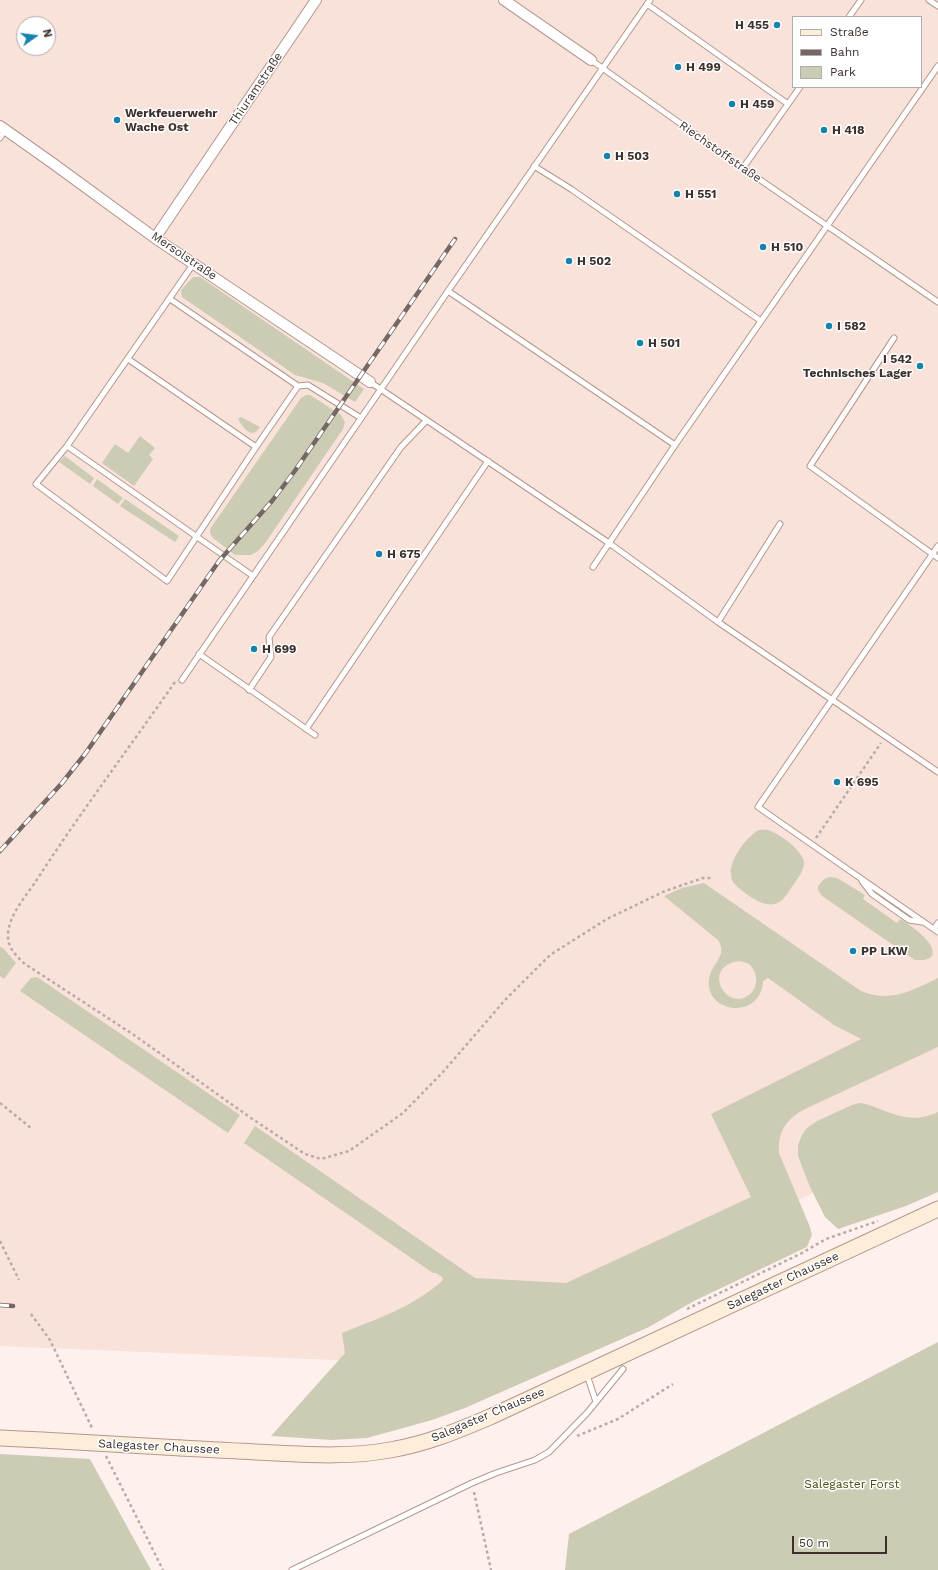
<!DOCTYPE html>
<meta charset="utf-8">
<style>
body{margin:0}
#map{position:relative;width:938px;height:1570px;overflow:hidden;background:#fef1ed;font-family:"Work Sans",sans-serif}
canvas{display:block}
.legend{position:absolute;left:792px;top:16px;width:130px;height:72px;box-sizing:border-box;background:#fff;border:1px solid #b1acab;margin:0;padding:5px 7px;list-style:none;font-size:12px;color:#3c302c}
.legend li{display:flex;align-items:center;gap:8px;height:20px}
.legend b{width:20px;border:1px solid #b1acab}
.north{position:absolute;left:16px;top:16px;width:40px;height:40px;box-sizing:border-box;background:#fff;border:1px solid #b1acab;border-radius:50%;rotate:76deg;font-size:11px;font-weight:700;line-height:16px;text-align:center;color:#3c302c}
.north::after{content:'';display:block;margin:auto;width:14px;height:18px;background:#1783ab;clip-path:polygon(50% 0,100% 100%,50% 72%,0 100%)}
.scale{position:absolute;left:792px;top:1536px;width:95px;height:18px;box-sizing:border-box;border:2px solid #3c302c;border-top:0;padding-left:5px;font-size:12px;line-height:14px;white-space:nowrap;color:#3c302c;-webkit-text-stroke:3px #fff;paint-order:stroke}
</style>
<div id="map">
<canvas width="938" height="1570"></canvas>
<ul class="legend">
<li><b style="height:5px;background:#fdeed9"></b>Straße</li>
<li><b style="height:5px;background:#756864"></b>Bahn</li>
<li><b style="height:11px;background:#ccccb5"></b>Park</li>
</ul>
<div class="north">N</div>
<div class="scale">50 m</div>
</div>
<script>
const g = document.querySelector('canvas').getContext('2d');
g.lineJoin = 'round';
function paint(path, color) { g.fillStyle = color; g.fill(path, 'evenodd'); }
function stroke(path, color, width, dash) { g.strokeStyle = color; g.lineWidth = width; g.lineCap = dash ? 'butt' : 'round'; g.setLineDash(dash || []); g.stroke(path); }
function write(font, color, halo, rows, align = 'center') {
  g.font = font + ' "Work Sans",sans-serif'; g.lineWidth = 3; g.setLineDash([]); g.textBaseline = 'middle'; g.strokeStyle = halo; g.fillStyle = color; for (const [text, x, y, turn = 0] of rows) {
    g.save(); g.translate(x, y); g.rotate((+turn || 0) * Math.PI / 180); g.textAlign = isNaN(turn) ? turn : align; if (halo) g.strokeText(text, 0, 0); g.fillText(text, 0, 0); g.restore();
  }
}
const built = new Path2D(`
 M0 0H938V1135L571 1306 430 1364 0 1346ZM793 17H921V87H793ZM24 24H48V48H24Z`);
const green = new Path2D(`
 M193 277H200L364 389 355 402 323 383 295 375 182 297 181 290Z
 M306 395H310L341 415 345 422 343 429 266 542 258 551 251 555H235L213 538 210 533V529L301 398Z
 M241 417 260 427C252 440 243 428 238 419Z
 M140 436 155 448 149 455 153 459 134 486 102 463 115 444 128 453Z
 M65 456 94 478 90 484 59 462Z
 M97 479 123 498 118 504 93 486Z
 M125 499 179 536 175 542 120 506Z
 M759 830C762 830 766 829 768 830 780 834 802 850 804 862 804 870 799 877 794 884 790 889 786 897 781 901 768 911 750 897 740 889 735 885 731 881 731 874 729 860 747 836 759 830Z
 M830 877 837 878 865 895 863 899 897 923 901 919C909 925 938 943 932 956 927 961 921 960 915 960L822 896 818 890V886L824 879Z
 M704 883 861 991C891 1003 911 991 938 978V1047L803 1110C785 1121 778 1131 779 1153L810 1227 812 1235 807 1247 694 1301 649 1327 465 1408 432 1420 367 1438 332 1440 271 1436 345 1353 342 1333C379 1318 413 1307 443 1280L442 1277 436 1273H433L244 1143 255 1126 475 1278 566 1283 751 1197 711 1114 861 1039 834 1025 768 978 763 981C761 1018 713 1014 709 987 706 964 730 959 718 940L664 896 682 888ZM740 961C743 962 747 963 749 964 757 971 759 984 752 992 729 1017 698 966 740 961Z
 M0 947 3 948 16 963 4 979 0 976Z
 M37 977 240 1115 228 1133 20 991 31 978Z
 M860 1103 866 1104C893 1113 910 1125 938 1112V1192L906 1206 838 1229 825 1217 810 1187 798 1156V1145L802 1135 807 1128 817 1121 852 1105Z
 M938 1342V1570H565L569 1534Z
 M0 1454 90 1459 151 1570H0Z`);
const path = new Path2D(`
 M175 682C129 748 80 813 36 881 26 896 9 915 8 934 7 947 16 956 25 964L134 1035 251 1118 305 1154 321 1159 349 1151 403 1113 443 1072 505 1000 550 955 607 919 665 891 703 878H713
 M816 838 881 743
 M0 1103 31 1128
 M0 1241 19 1280
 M687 1309 802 1253 826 1239 878 1221
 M31 1314 50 1340 93 1430
 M577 1436 618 1419 673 1384
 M106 1456 163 1570
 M474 1492 491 1570`);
const lane = new Path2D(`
 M929 0 938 6
 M647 4 788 104
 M849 17 861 0
 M591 60 743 168 938 302
 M0 138 5 130
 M534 166 571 189 761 321
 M743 168 800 87
 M194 263 67 446 253 576
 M448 291 675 445
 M170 299 298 386
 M894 338 810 466 938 558
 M370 382 609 543 718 622 938 772
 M67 446 36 484 167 581 256 447 128 359
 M256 447 298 386 308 385 361 418
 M938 546 758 807 938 932
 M593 567 675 445 938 66
 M718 622 780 524
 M199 654 315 735
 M182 680 448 291 650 0
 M249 690 271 657 269 637 401 447 426 421
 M306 729 488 461
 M862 881 872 894 909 920 922 922
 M934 929 938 923
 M587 1375 596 1402
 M292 1570 472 1483 496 1473 535 1460 549 1452 587 1413 623 1369`);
const street = new Path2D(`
 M504 0 591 60
 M0 126 51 162 155 238 370 382
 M155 238 316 0`);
const secondary = new Path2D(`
 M0 1438 42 1440
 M181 1448C213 1450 244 1451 275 1453 314 1455 352 1457 390 1450 426 1444 457 1431 490 1417L938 1209`);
const rail = new Path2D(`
 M0 851 62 783 85 754 219 561 272 501 294 472 455 239
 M0 1305 13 1306`);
const secondaryBridge = new Path2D(`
 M42 1440 181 1448`);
const markers = [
 [777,25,4,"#1783ab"],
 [678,67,4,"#1783ab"],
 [732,104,4,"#1783ab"],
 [117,120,4,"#1783ab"],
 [824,130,4,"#1783ab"],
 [607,156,4,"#1783ab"],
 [677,194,4,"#1783ab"],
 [763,247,4,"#1783ab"],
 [569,261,4,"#1783ab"],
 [829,326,4,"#1783ab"],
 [640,343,4,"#1783ab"],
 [920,366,4,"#1783ab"],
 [379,554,4,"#1783ab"],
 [254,649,4,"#1783ab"],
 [837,782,4,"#1783ab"],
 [853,951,4,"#1783ab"]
];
const poiNames = [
 ["H 455",769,25,"right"],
 ["H 499",686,67],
 ["H 459",740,104],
 ["Werkfeuerwehr",125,113],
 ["Wache Ost",125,127],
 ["H 418",832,130],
 ["H 503",615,156],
 ["H 551",685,194],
 ["H 510",771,247],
 ["H 502",577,261],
 ["I 582",837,326],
 ["H 501",648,343],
 ["I 542",912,359,"right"],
 ["Technisches Lager",912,373,"right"],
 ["H 675",387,554],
 ["H 699",262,649],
 ["K 695",845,782],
 ["PP LKW",861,951]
];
const streetNames = [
 ["Thiuramstraße",256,89,-56],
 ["Riechstoffstraße",720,152,35],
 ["Mersolstraße",184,256,34],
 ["Salegaster Chaussee",783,1281,-25],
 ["Salegaster Chaussee",488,1415,-23],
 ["Salegaster Chaussee",159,1447,3]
];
const parkNames = [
 ["Salegaster Forst",852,1484]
];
paint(built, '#f9e2d9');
paint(green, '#ccccb5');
stroke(lane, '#b4978d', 7);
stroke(street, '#b4978d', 12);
stroke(secondary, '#b4978d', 17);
stroke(path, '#b9aca8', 2.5, [3, 3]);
stroke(lane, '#fff', 5);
stroke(street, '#fff', 10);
stroke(secondary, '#fdeed9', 15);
stroke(rail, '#756864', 4.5);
stroke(rail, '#fff', 3, [9]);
stroke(secondaryBridge, '#b4978d', 17, []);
stroke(secondaryBridge, '#fdeed9', 15);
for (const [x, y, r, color] of markers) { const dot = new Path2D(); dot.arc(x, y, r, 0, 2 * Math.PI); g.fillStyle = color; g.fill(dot); stroke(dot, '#fff', 1.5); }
write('bold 12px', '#3c302c', '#fff', poiNames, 'left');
write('12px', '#3c302c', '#fff', streetNames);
write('12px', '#4c4b12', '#fff', parkNames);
</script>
